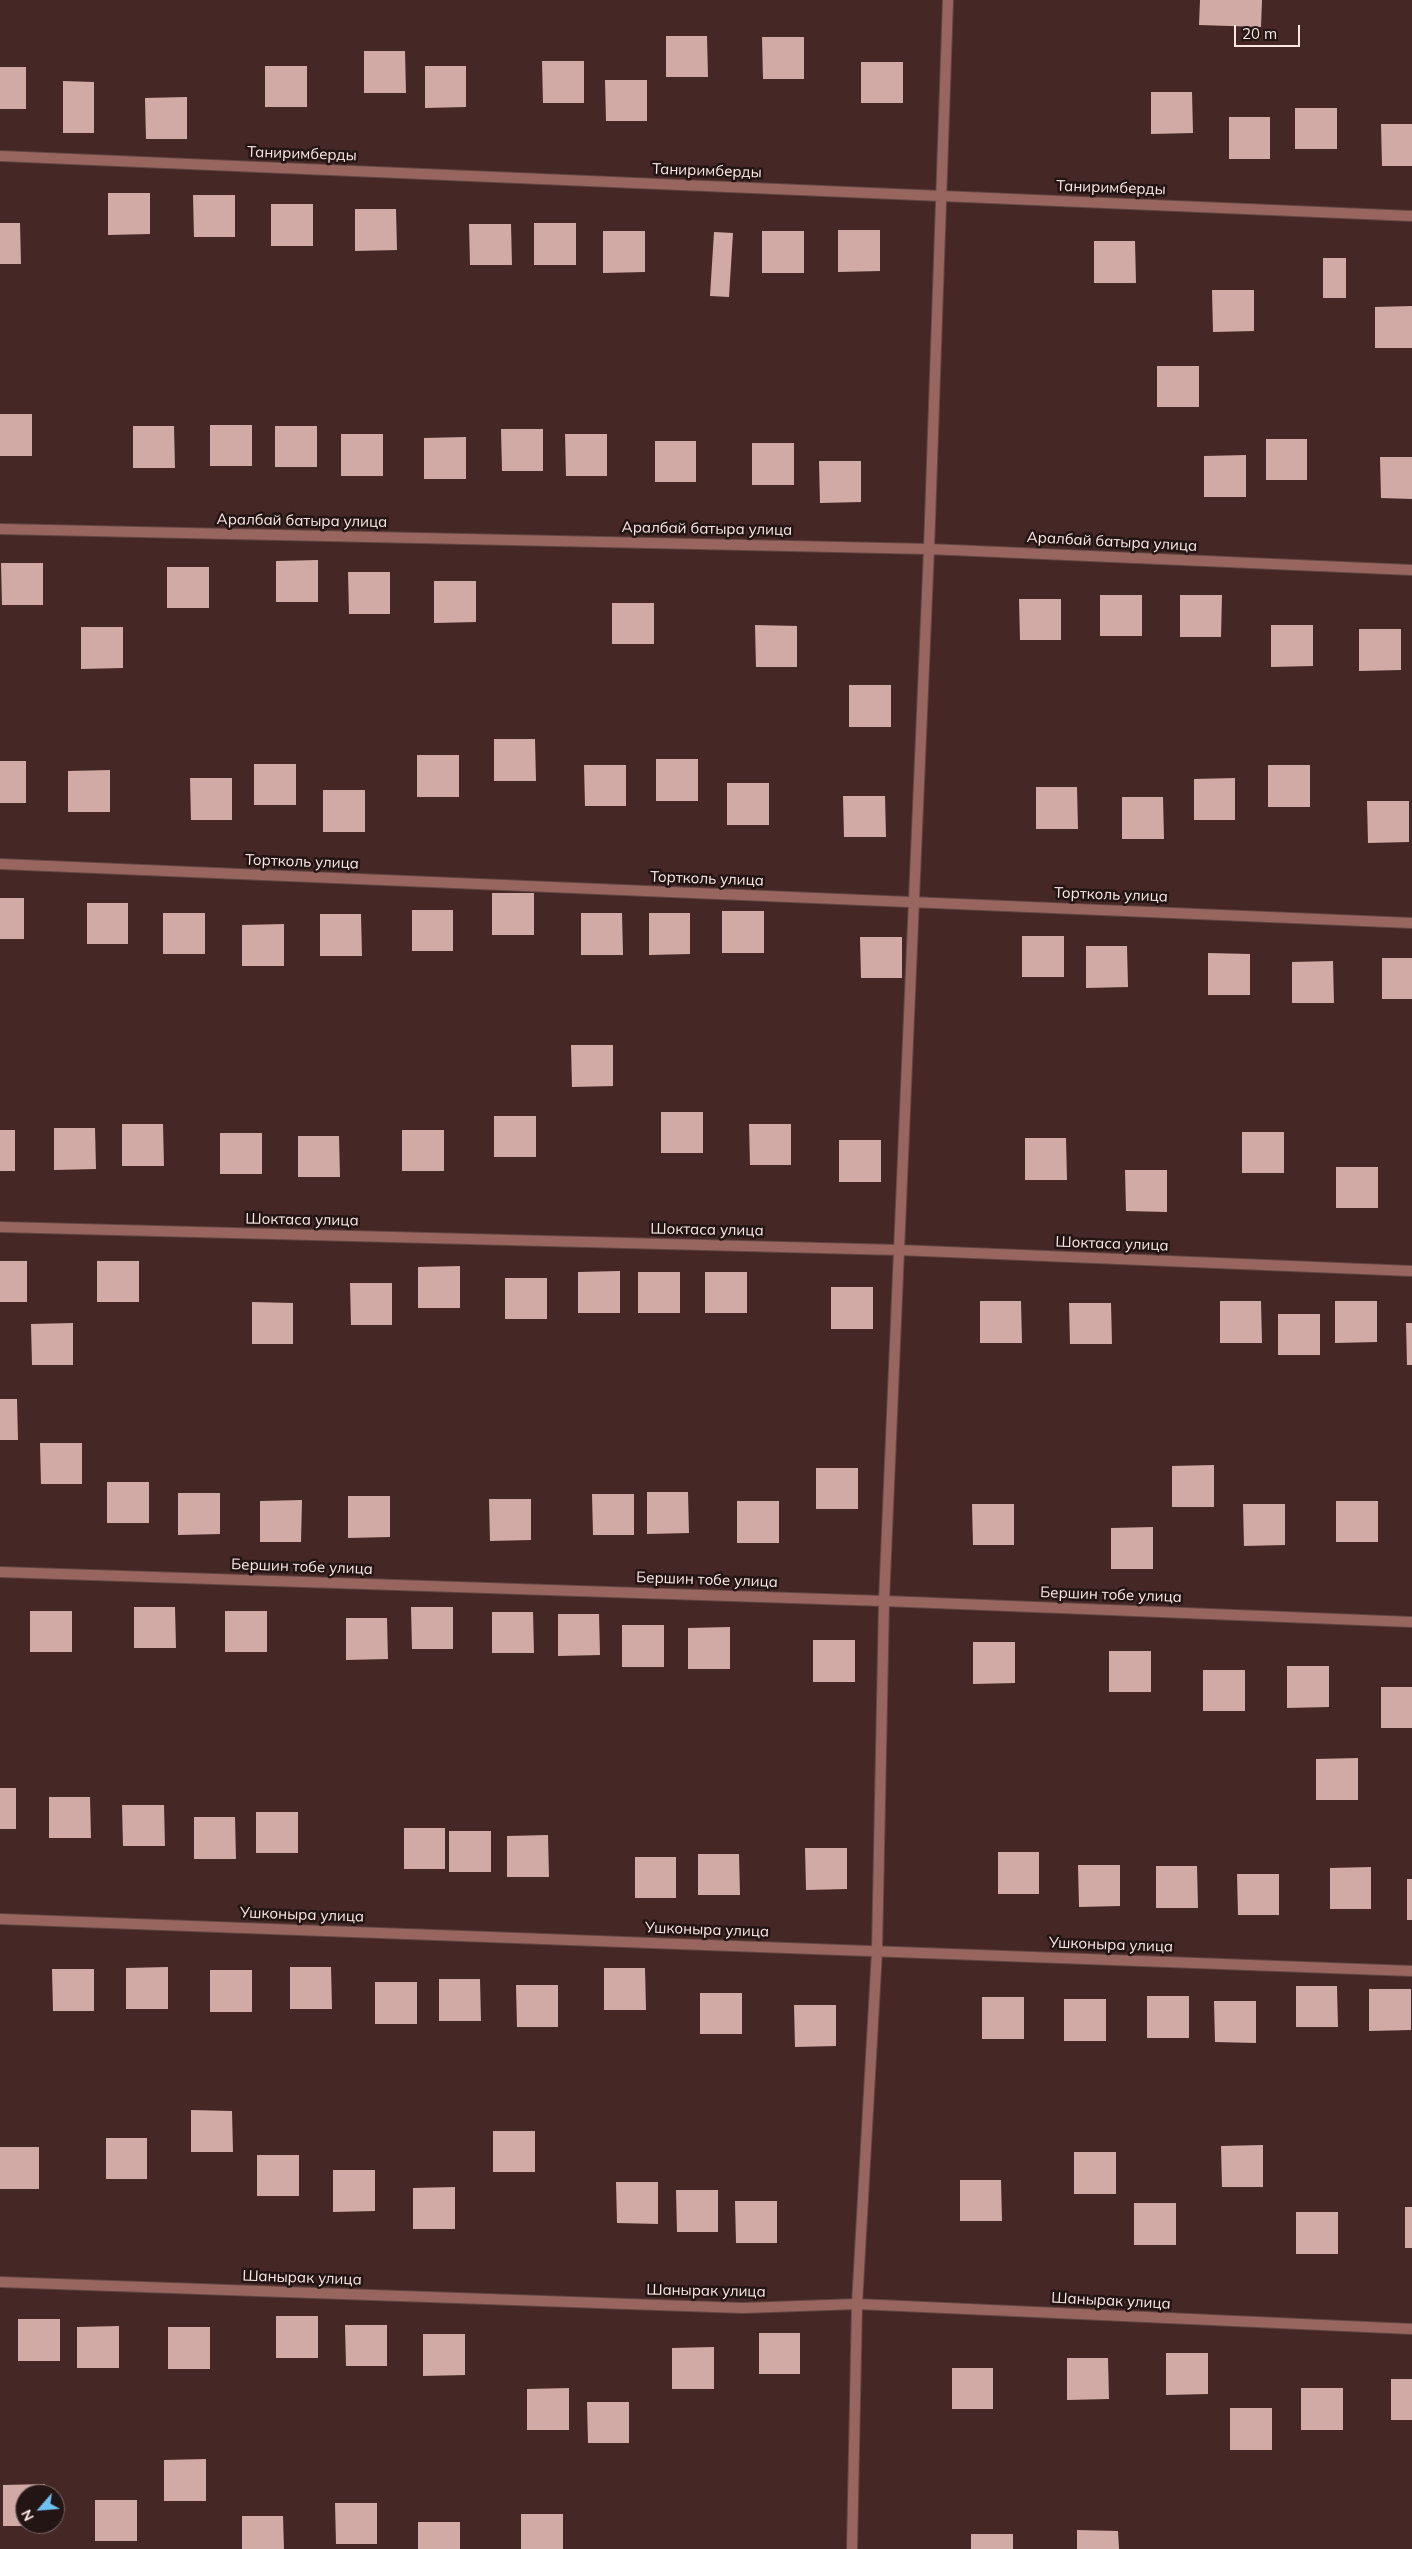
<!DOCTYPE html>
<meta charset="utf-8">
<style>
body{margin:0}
#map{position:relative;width:1412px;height:2549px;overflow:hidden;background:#452825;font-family:Mulish,sans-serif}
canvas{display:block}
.north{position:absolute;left:15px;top:2484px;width:50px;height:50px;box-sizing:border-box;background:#231513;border:1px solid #7a6967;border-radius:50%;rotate:243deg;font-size:14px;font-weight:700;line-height:20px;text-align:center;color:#fce7e5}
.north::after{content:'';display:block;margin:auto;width:18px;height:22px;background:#6ec2f3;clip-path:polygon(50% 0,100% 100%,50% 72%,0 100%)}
.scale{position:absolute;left:1234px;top:25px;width:66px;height:22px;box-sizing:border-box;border:2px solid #fce7e5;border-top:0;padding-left:6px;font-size:15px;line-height:18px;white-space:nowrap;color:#fce7e5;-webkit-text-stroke:4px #231513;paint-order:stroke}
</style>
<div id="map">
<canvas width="1412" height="2549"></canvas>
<div class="north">N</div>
<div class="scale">20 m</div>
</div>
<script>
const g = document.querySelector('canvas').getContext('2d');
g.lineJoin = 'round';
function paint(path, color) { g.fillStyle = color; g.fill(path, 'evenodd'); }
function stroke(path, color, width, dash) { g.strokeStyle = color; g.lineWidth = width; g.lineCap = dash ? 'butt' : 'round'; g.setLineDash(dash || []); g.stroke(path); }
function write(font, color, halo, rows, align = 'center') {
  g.font = font + ' Mulish,sans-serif'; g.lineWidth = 5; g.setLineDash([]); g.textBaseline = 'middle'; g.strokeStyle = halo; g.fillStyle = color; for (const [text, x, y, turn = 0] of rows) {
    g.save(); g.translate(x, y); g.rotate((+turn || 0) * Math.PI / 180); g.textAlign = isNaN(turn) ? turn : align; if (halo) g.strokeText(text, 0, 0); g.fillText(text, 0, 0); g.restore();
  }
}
const building = new Path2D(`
 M1200 0H1262L1261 27 1199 25Z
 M666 36H707L708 77H666Z
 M762 37H804V79H763Z
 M364 51H405L406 93H364Z
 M542 61H584V103H543Z
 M861 62H903V103H861Z
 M265 66H307V107H265Z
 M425 66H466V107L425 108Z
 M0 67H26V109H0Z
 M605 80H647V121H606Z
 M63 81 94 82V133H63Z
 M1151 92H1192L1193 133 1151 134Z
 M187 97V139H146L145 98Z
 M1295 108H1337V149H1295Z
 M1229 117H1270V159H1229Z
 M1381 124H1412V166H1382Z
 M108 193H150V234L108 235Z
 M193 195H235V237H194Z
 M271 204H313V246H271Z
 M355 209H396L397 250 355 251Z
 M0 223H20L21 264H0Z
 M534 223H576V265H534Z
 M469 224H511L512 265H470Z
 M838 230H880V271L838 272Z
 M603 231H645V272L603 273Z
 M762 231H804V273H762Z
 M714 232 733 233 729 297 710 296Z
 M1094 241H1135L1136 283H1094Z
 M1323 258H1346V298H1323Z
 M1212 290H1254V331L1213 332Z
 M1412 306V348H1375V307Z
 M1157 366H1199V407H1157Z
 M0 414H32V456H0Z
 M210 425H252V466H210Z
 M133 426H174L175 468H133Z
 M275 426H317V467H275Z
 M501 429H543V471H502Z
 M341 434H383V476H341Z
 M565 434H607V476H566Z
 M466 437V479H424V438Z
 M1266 439H1307V480H1266Z
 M655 441H696V482H655Z
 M752 443H794V485H752Z
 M1246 455V497H1204V456Z
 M1380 457H1412V499L1381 498Z
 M819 461H861V502L820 503Z
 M318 560V602H276V561Z
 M1 563H43V605H2Z
 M167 567H209V608H167Z
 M348 572H390V614H349Z
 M434 581H476V622L434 623Z
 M1100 595H1142V636H1100Z
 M1180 595H1222L1221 637H1180Z
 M1019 599H1061V640H1020Z
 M612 603H654V644H612Z
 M755 625 797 626V667H756Z
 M1271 625H1313V666L1271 667Z
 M81 627H123V668L81 669Z
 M1359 629H1401V670L1359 671Z
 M849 685H891V727H849Z
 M494 739H535L536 781H494Z
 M417 755H459V797H417Z
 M656 759H698V801H656Z
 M0 761H26V803H0Z
 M254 764H296V805H254Z
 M584 765H626V806H585Z
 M1268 765H1310V807H1268Z
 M110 770V812H68V771Z
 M190 778H232V820H191Z
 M1235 778V820H1194V779Z
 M727 783H769V825H727Z
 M1036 787H1077L1078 829H1036Z
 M323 790H365V832H323Z
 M843 796H885L886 837H844Z
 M1122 797H1163L1164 839H1122Z
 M1367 801H1409V842L1368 843Z
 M492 893H534V935H492Z
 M0 898H24V939H0Z
 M87 903H128V944H87Z
 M412 910H453V951H412Z
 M722 911H764V953H722Z
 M163 913H205V954H163Z
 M581 913H622L623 955H581Z
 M649 913H690V954L649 955Z
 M320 914H361L362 956H320Z
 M284 924V966H242V925Z
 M1022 936H1064V977H1022Z
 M860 937H902V978H861Z
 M1086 946H1127L1128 987 1086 988Z
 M1208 953 1250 954V995H1208Z
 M1382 958H1412V999H1382Z
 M1333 961 1334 1003H1292V962Z
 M571 1045H613V1086L572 1087Z
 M661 1112H703V1153H661Z
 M494 1116H536V1157H494Z
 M122 1124H163L164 1166H122Z
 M749 1124H791V1165H750Z
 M54 1128H95L96 1169 54 1170Z
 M0 1130H15V1171H0Z
 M402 1130H444V1171H402Z
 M1242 1132H1284V1173H1242Z
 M220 1133H262V1174H220Z
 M298 1136H339L340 1177H298Z
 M1025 1138H1066L1067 1180H1025Z
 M839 1140H881V1182H839Z
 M1336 1167H1378V1208H1336Z
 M1125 1170H1167V1212L1126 1211Z
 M0 1261H27V1302H0Z
 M97 1261H139V1302H97Z
 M460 1266V1308H418V1267Z
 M620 1271V1313H578V1272Z
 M638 1272H680V1313H638Z
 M705 1272H747V1313H705Z
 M505 1278H547V1319H505Z
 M350 1283H392V1325H351Z
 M831 1287H873V1329H831Z
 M980 1301H1021L1022 1343H980Z
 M1220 1301H1261L1262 1343H1220Z
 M1335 1301H1377V1342L1335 1343Z
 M252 1302 293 1303V1344H252Z
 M1069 1303H1111L1112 1344H1070Z
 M1278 1314H1320V1355H1278Z
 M73 1323V1365H32L31 1324Z
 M1406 1323H1412V1365H1407Z
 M0 1399H17L18 1440H0Z
 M40 1443H82V1484H41Z
 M1214 1465V1507H1172V1466Z
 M816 1468H858V1509H816Z
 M107 1482H149V1523H107Z
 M647 1492H688L689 1533 647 1534Z
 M178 1493H220V1534L178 1535Z
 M592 1494H634V1535H593Z
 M348 1496H390V1537L348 1538Z
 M489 1499H531V1540L490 1541Z
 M302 1500 301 1542H260V1501Z
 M737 1501H779V1543H737Z
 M1336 1501H1378V1542H1336Z
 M972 1504H1014V1545H973Z
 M1243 1504H1285V1545L1244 1546Z
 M1153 1527V1569H1111V1528Z
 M134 1607H175L176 1648H134Z
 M411 1607H453V1649H412Z
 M30 1611H72V1652H30Z
 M225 1611H267V1652H225Z
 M492 1612H533L534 1653H492Z
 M558 1614H599L600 1655 558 1656Z
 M346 1618H387L388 1659 346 1660Z
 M622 1625H664V1667H622Z
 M730 1627V1669H688V1628Z
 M813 1640H855V1682H813Z
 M973 1642H1015V1683L973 1684Z
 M1109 1651H1151V1692H1109Z
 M1287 1666H1329V1707L1287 1708Z
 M1203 1670H1245V1711H1203Z
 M1381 1687H1412V1728H1381Z
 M1358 1758V1800H1316V1759Z
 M0 1788H16V1829H0Z
 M49 1797H90L91 1838H49Z
 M122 1805H164L165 1846H123Z
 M256 1812H298V1853H256Z
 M194 1817H235L236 1859H194Z
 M404 1828H445V1869H404Z
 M449 1831H491V1872H449Z
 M548 1835 549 1877H507V1836Z
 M805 1848H847V1889L806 1890Z
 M998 1852H1039V1894H998Z
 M698 1854H739L740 1895H698Z
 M635 1857H676V1898H635Z
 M1078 1865H1120V1906L1079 1907Z
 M1156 1866H1197L1198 1908H1156Z
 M1371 1867V1909H1330V1868Z
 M1237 1874H1279V1915H1238Z
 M1407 1879H1412V1920H1407Z
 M168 1967V2009H126V1968Z
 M290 1967H331L332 2009H290Z
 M604 1968H645L646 2010H604Z
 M52 1969H94V2011H53Z
 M210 1970H252V2012H210Z
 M439 1979H480L481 2021H439Z
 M375 1982H417V2024H375Z
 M516 1985H558V2027H517Z
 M1296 1986H1337L1338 2027H1296Z
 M1369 1989H1411V2030L1369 2031Z
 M700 1993H742V2034H700Z
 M1147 1996H1189V2038H1147Z
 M982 1997H1024V2039H982Z
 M1064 1999H1106V2041H1064Z
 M1214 2001H1256V2043L1215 2042Z
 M794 2005H836V2046L795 2047Z
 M191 2110 232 2111 233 2152H191Z
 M493 2131H535V2172H493Z
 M106 2138H147V2179H106Z
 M1263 2145V2187H1222L1221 2146Z
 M0 2147H39V2189H0Z
 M1074 2152H1116V2194H1074Z
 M257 2155H299V2196H257Z
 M333 2170H375V2211L333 2212Z
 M960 2180H1001L1002 2221H960Z
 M616 2182H658V2224L617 2223Z
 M455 2187V2229H413V2188Z
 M676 2190H718V2232H677Z
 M735 2201H777V2243H736Z
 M1134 2203H1176V2245H1134Z
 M1405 2207H1412V2248H1405Z
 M1296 2212H1338V2254H1296Z
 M276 2316H318V2358H276Z
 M18 2319H60V2361H18Z
 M345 2325H387V2366H346Z
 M119 2326V2368H77V2327Z
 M168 2327H210V2369H168Z
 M759 2333H800V2374H759Z
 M423 2334H465V2375L423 2376Z
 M714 2347V2389H672V2348Z
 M1166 2353H1208V2394L1166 2395Z
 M1067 2358H1108L1109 2399 1067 2400Z
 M952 2368H993V2409H952Z
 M1391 2379H1412V2420H1391Z
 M569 2388V2430H527V2389Z
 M1301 2388H1343V2430H1301Z
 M587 2402H629V2443H588Z
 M1230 2408H1272V2450H1230Z
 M206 2459V2501H164V2460Z
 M45 2484V2494H25V2524H45V2526H3V2485Z
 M95 2500H137V2541H95Z
 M335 2503H377V2544H336Z
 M521 2514H563V2549H521Z
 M242 2516H283L284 2549H242Z
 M418 2522H460V2549H418Z
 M1077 2530 1118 2531 1119 2549H1077Z
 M971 2534H1013V2549H971Z`);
const minor = new Path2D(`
 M0 156 1412 216
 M0 529 929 549 1412 570
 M0 864 1412 923
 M0 1227 899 1250 1412 1271
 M0 1572 884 1601 1412 1622
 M0 1919 1412 1971
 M0 2282 743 2308 857 2304 1412 2329
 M852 2549 857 2304 877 1951 884 1601 929 549 948 0`);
const streetNames = [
 ["Таниримберды",302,154,2],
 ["Таниримберды",707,171,2],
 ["Таниримберды",1111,188,2],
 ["Аралбай батыра улица",302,521,1],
 ["Аралбай батыра улица",707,529,1],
 ["Аралбай батыра улица",1112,542,3],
 ["Тортколь улица",302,862,2],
 ["Тортколь улица",707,879,2],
 ["Тортколь улица",1111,895,2],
 ["Шоктаса улица",302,1220,1],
 ["Шоктаса улица",707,1230,1],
 ["Шоктаса улица",1112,1244,2],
 ["Бершин тобе улица",302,1567,2],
 ["Бершин тобе улица",707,1580,2],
 ["Бершин тобе улица",1111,1595,2],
 ["Ушконыра улица",302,1915,2],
 ["Ушконыра улица",707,1930,2],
 ["Ушконыра улица",1111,1945,2],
 ["Шанырак улица",302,2278,2],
 ["Шанырак улица",706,2291,1],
 ["Шанырак улица",1111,2301,3]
];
paint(building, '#d1aaa6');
stroke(minor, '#624744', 12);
stroke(minor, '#99655f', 10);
write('15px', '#fce7e5', '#231513', streetNames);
</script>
